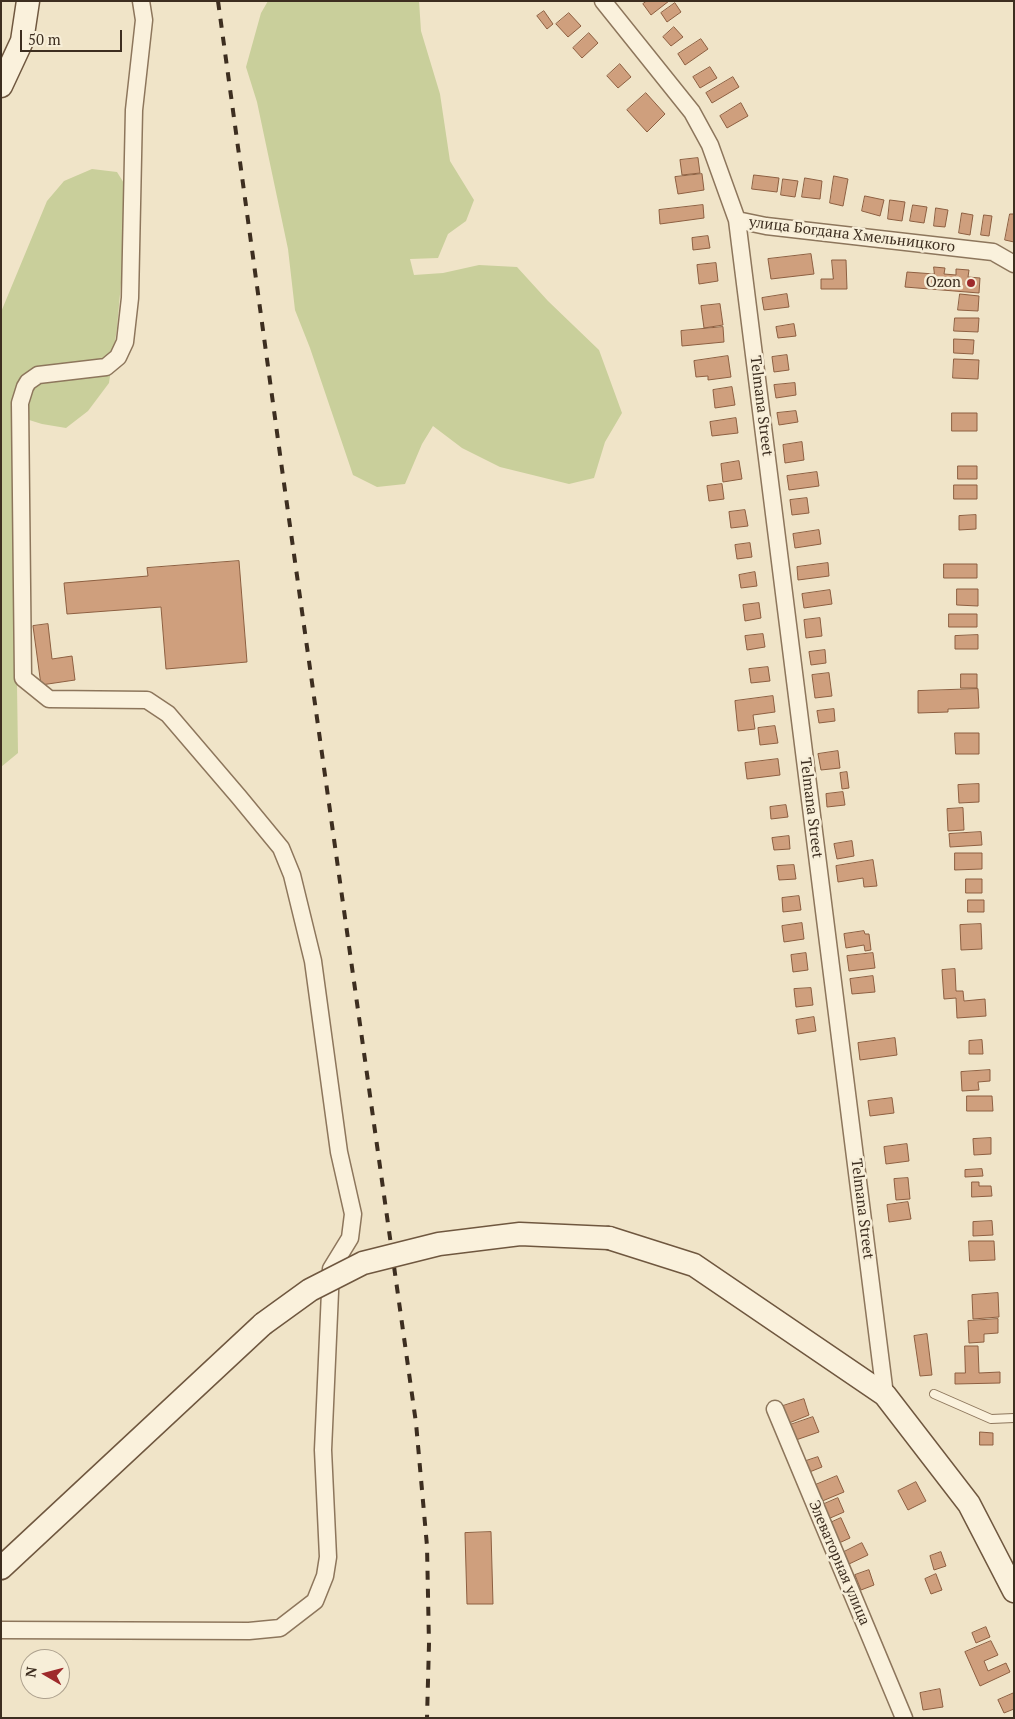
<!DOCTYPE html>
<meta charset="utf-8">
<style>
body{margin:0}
#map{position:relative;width:1015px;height:1719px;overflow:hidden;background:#f0e4c8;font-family:"PT Serif",serif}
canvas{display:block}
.frame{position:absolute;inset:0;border:2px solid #3d2e20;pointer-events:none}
.north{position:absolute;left:20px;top:1649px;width:50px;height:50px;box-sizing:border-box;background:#f7eed8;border:1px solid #ada18e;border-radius:50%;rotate:278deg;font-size:14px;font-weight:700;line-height:20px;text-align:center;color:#3d2e20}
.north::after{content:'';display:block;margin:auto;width:18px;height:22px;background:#9e2a2b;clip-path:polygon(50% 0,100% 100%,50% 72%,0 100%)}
.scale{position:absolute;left:20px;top:30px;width:102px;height:22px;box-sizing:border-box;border:2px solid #3d2e20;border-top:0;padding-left:6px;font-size:15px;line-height:18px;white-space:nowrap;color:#3d2e20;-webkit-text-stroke:4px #f7eed8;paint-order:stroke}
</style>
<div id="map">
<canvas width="1015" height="1719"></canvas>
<div class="frame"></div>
<div class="north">N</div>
<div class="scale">50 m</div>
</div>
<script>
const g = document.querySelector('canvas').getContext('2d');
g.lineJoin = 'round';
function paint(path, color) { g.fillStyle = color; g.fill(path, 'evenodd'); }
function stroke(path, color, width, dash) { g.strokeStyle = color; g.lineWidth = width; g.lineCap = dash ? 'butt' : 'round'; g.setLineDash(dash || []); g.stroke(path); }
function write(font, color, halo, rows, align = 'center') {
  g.font = font + ' "PT Serif",serif'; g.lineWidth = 5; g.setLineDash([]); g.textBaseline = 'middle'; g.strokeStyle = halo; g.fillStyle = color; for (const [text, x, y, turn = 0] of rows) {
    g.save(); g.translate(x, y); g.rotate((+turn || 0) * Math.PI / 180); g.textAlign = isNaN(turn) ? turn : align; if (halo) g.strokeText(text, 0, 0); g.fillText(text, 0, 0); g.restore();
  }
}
const green = new Path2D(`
 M268 1H419L421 31 440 94 450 161 474 200 466 221 448 234 438 258 410 259 414 275 443 273 479 265 517 267 548 301 599 350 622 413 605 442 594 478 569 484 500 467 462 448 433 426 422 444 405 484 377 487 353 475 310 348 295 310 288 249 257 102 246 67 261 13Z
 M92 169 117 172 127 188V215L117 328 109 383 88 411 66 428 42 424 13 415 18 753 1 767V312L47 201 64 181Z`);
const building = new Path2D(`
 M647 1H669L651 15 643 4Z
 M675 3 681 12 667 22 661 13Z
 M544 11 553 24 547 29 537 16Z
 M569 13 581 26 568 37 556 24Z
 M674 27 683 37 671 46 663 37Z
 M589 33 598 43 582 58 573 48Z
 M701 39 708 49 685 65 678 54Z
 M620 64 631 77 618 88 607 76Z
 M710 67 717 78 700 88 693 77Z
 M733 77 739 87 712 103 706 93Z
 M646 93 665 114 647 132 627 110Z
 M741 103 748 116 727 128 720 116Z
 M698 158 700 173 682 175 680 160Z
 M702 174 704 190 678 194 675 177Z
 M754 175 779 178 777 192 752 189Z
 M834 176 848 179 843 206 830 203Z
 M805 178 822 181 820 199 802 197Z
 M783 179 798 181 795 197 781 195Z
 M865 196 884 200 880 216 862 211Z
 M890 200 905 202 902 221 888 219Z
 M703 205 704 218 660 224 659 210Z
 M913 205 927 207 924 223 910 221Z
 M936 208 948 210 945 227 934 226Z
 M962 213 973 215 970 235 959 233Z
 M1010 214H1014V242L1005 240Z
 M984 215 992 216 989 236 981 235Z
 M708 236 710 248 693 250 692 238Z
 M811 254 814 274 771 279 768 259Z
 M832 260H846L847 289H821V279H833Z
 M716 263 718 281 699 284 697 265Z
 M934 267 945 268 944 274 956 275V269L969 270 968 277 980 278 979 293 905 287 907 272 934 274Z
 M787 294 789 307 764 310 762 298Z
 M960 294 979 296 978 311 958 310Z
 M720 304 723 325 704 328 701 306Z
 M955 318H979L978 332 954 331Z
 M794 324 796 336 778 338 776 327Z
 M723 327 724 342 682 346 681 331Z
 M954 339 974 340 973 354 954 353Z
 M787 355 789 370 774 372 772 357Z
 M728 356 731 377 708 380V376L696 377 694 361Z
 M954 359 979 360 978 379 953 378Z
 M795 383 796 395 776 398 774 385Z
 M732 387 735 405 715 408 713 390Z
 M796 411 798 422 779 425 777 413Z
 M952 413H977V431H952Z
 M736 418 738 433 712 436 710 422Z
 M802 442 804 460 785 463 783 445Z
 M739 461 742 479 723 482 721 464Z
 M958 466H977V479H958Z
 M817 472 819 486 789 490 787 476Z
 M722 484 724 499 709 501 707 486Z
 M954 485H977V499H954Z
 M807 498 809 513 792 515 790 500Z
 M745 510 748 526 731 528 729 512Z
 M976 515V529L959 530V516Z
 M819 530 821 544 795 548 793 534Z
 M750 543 752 557 737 559 735 545Z
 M239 561 247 662 166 669 161 607 67 614 64 583 148 576 147 568Z
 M828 563 829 576 798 580 797 567Z
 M944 564H977V578H944Z
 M755 572 757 586 741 588 739 575Z
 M957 589H978V606L957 605Z
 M830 590 832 604 804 608 802 594Z
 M759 603 761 618 745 621 743 605Z
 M949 614H977V627H949Z
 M820 618 822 636 806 638 804 620Z
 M48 624 52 659 72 656 75 680 41 685 33 626Z
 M763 634 765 647 747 650 745 636Z
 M978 635V649H955V636Z
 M825 650 826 663 811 665 809 652Z
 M768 667 770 681 751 683 749 669Z
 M829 673 832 696 815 698 812 675Z
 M961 674H977V688H961Z
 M978 689 979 708 948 709V712L918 713V691Z
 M773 696 775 712 753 715 755 729 738 731 735 701Z
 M834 709 835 721 819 723 817 711Z
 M775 726 778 743 760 745 758 728Z
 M955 733H979V754H956Z
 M838 751 840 768 821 770 818 754Z
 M778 759 780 775 747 779 745 763Z
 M847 772 849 788 842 789 840 773Z
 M979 784V802L959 803 958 785Z
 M843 792 845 805 827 807 826 794Z
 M786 805 788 817 771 819 770 807Z
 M963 808 964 830 948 831 947 809Z
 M981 832 982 845 950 847 949 834Z
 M789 836 790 849 774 850 772 838Z
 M852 841 854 856 837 859 834 844Z
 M955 853H982V869L955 870Z
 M873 860 877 886 864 887 863 878 838 882 836 866Z
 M794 865 796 879 779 880 777 866Z
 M966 879H982V893H966Z
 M799 896 801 910 783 912 782 898Z
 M968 900H984V912H968Z
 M802 923 804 939 784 942 782 926Z
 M981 924 982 949 961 950 960 925Z
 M864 931 865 934H869L871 950 865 951 864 945 846 948 844 934Z
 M806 953 808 970 793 972 791 955Z
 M873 953 875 968 849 971 847 956Z
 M955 969 956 991H963L964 1001 985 999 986 1016 957 1018 956 998 944 999 942 970Z
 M873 976 875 992 852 994 850 979Z
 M811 988 813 1005 796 1007 794 989Z
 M814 1017 816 1031 798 1034 796 1020Z
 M895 1038 897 1055 860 1060 858 1043Z
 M982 1040 983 1054H969V1041Z
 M990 1070V1081L978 1082 979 1090 962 1091 961 1072Z
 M967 1096H992L993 1111H967Z
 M892 1098 894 1113 870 1116 868 1101Z
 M991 1138V1154L974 1155 973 1139Z
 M907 1144 909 1161 886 1164 884 1147Z
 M982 1169 983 1176 965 1177V1170Z
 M908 1178 910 1199 896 1200 894 1179Z
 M972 1182H979V1186H991L992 1196 972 1197Z
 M908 1202 911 1219 889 1222 887 1205Z
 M992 1221 993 1235 973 1236V1222Z
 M969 1241H994L995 1260 970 1261Z
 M998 1293 999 1317 973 1319 972 1295Z
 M998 1319V1333L984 1334V1342L969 1343 968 1321Z
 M927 1334 932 1375 920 1376 914 1336Z
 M965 1346H978L979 1373 1000 1372V1383L955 1384V1373H965Z
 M804 1399 809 1415 789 1423 783 1406Z
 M813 1417 819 1432 793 1441 787 1426Z
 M980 1432 993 1433V1445H980Z
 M818 1457 822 1467 807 1473 803 1462Z
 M837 1476 844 1492 820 1502 813 1486Z
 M916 1482 926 1501 908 1510 898 1491Z
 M838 1498 844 1512 828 1519 822 1505Z
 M841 1518 850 1538 839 1543 830 1523Z
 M491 1532 493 1604H467L465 1533Z
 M862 1543 868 1555 849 1564 844 1552Z
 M941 1552 946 1566 934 1570 930 1556Z
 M869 1570 874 1585 861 1590 855 1575Z
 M936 1574 942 1590 931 1594 925 1579Z
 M986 1627 990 1637 976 1643 972 1633Z
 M991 1641 998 1655 984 1661 988 1671 1006 1663 1010 1672 980 1686 965 1652Z
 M940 1689 943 1707 923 1710 920 1693Z
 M1014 1693V1709L1004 1713 998 1700Z`);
const lane = new Path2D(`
 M934 1394 991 1419 1014 1418`);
const street = new Path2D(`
 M603 1 692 112 710 145 737 220 766 226 993 252 1014 264
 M737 220 885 1395
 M775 1409 904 1718
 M1 1630 249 1631 280 1628 315 1601 325 1576 328 1557 323 1450 331 1269 350 1238 353 1214 339 1152 313 961 292 875 281 848 239 797 168 714 147 700 49 699 23 678 20 403 25 387 28 382 38 375 106 367 118 357 125 342 130 298 134 110 144 20 141 1`);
const secondary = new Path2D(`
 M1 86 22 41 28 1
 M609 1238 694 1265 885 1395 969 1504 1014 1591
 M1 1568 263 1324`);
const rail = new Path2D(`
 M218 1 282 469 416 1423 427 1546 429 1644 427 1718`);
const secondaryBridge = new Path2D(`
 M263 1324 310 1290 363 1263 439 1244 520 1234 609 1238`);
const markers = [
 [971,283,5,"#9e2a2b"]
];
const streetNames = [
 ["улица Богдана Хмельницкого",852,235,7],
 ["Telmana Street",761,406,83],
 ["Telmana Street",811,808,83],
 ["Telmana Street",862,1209,83],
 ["Элеваторная улица",839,1563,67]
];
const poiNames = [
 ["Ozon",961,283]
];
paint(green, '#c9cf9b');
paint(building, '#cf9f7d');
stroke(building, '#8d5f41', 1);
stroke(lane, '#8d765c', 10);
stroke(street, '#8d765c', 19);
stroke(secondary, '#6f573f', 25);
stroke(lane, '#faf1dc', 8);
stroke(street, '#faf1dc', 16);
stroke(secondary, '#faf1dc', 22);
stroke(rail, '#3d2e20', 4, [9, 9]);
stroke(secondaryBridge, '#6f573f', 25, []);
stroke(secondaryBridge, '#faf1dc', 22);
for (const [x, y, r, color] of markers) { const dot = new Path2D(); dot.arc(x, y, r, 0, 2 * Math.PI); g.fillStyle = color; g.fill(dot); stroke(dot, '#f7eed8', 2); }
write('15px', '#3d2e20', '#f7eed8', streetNames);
write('15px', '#3d2e20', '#f7eed8', poiNames, 'right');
</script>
